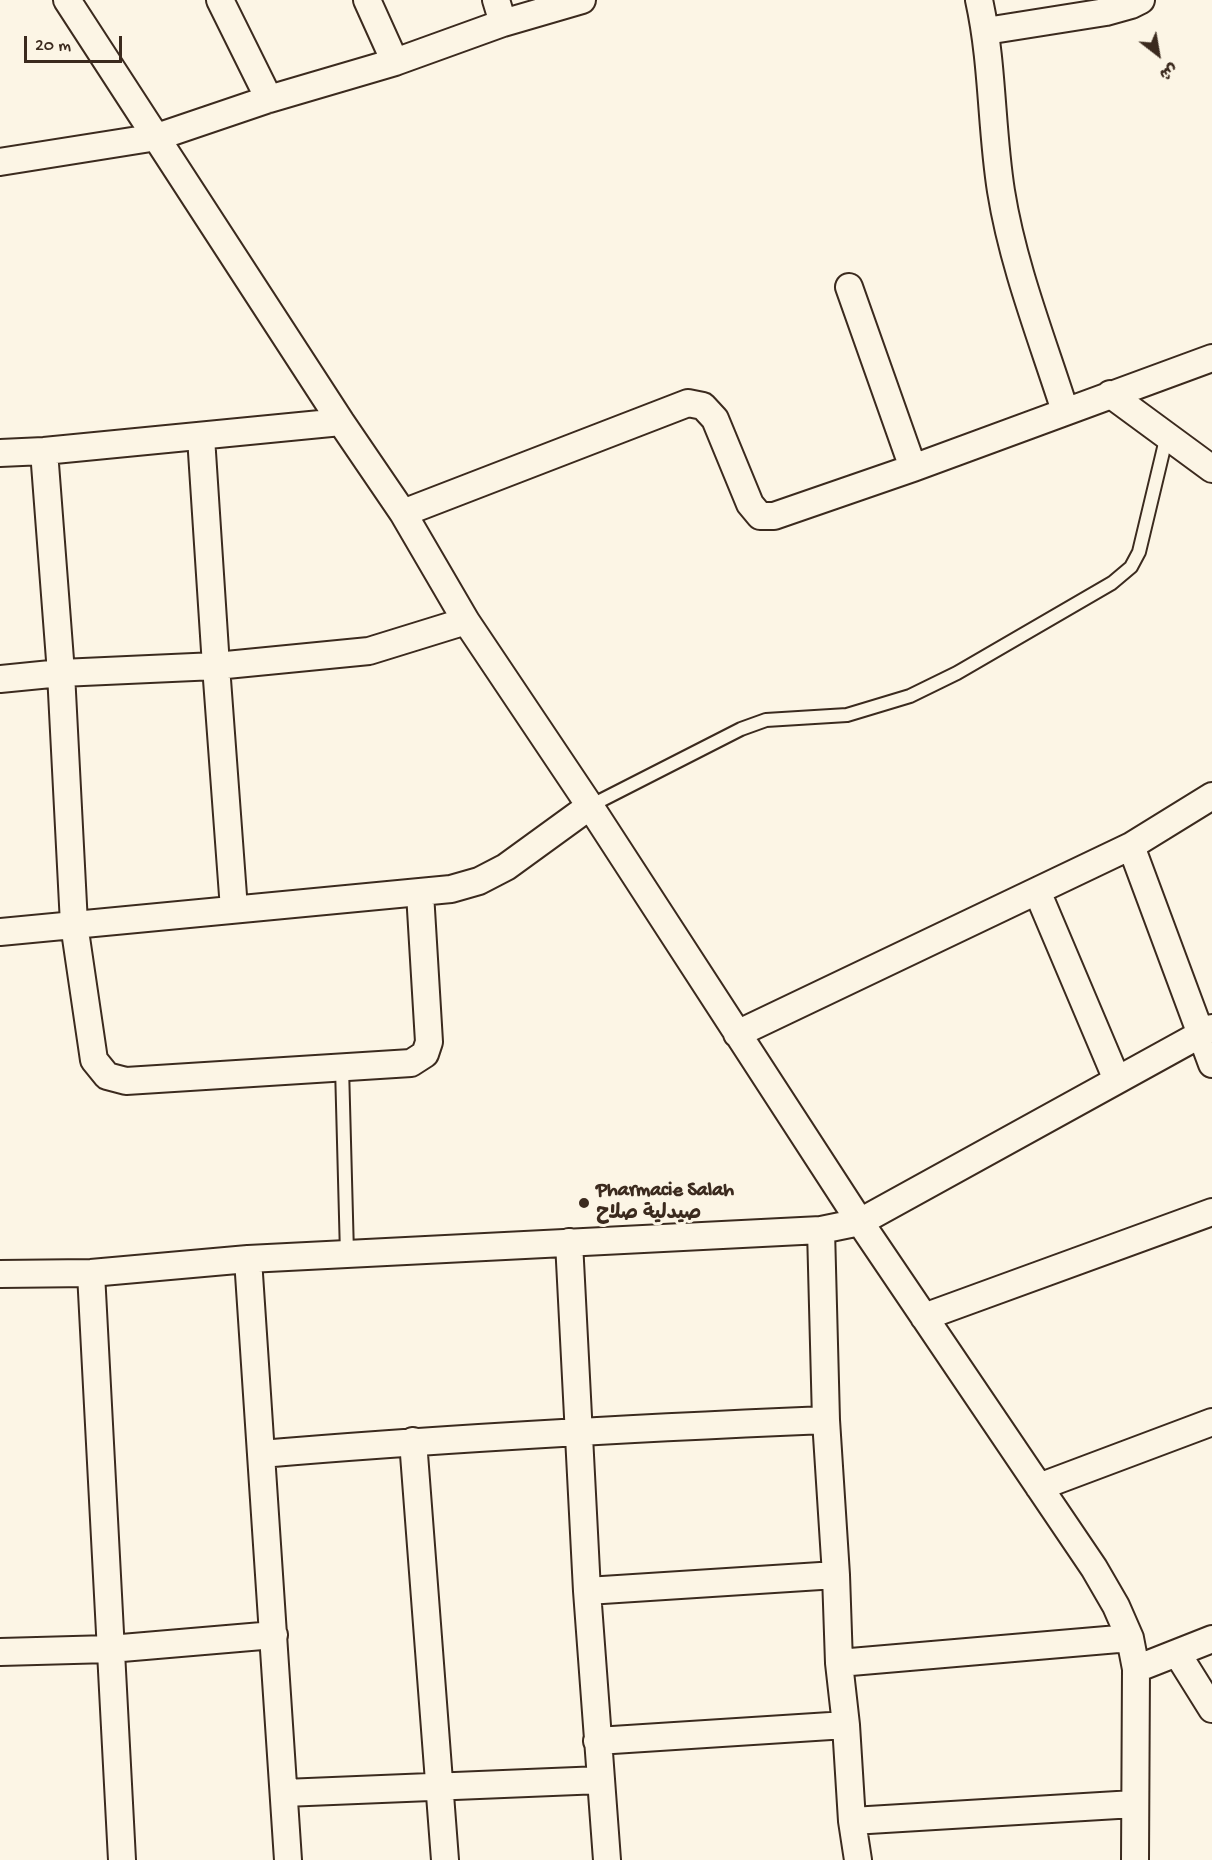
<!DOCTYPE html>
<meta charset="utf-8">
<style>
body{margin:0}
#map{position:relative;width:1212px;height:1860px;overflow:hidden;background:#fcf5e5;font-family:"Gochi Hand","Playpen Sans Arabic",sans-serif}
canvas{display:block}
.north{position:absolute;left:1128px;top:24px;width:60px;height:60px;-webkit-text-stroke:4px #fcf5e5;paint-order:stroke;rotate:149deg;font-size:16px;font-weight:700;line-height:24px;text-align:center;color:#3b2a1e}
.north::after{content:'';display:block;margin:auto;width:21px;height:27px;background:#3b2a1e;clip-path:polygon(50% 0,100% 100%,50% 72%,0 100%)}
.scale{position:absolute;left:24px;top:36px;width:98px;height:27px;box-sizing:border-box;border:3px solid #3b2a1e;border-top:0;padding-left:8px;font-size:18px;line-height:21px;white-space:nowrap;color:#3b2a1e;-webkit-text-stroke:4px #fcf5e5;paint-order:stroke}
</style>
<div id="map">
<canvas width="1212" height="1860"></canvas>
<div class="north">ش</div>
<div class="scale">20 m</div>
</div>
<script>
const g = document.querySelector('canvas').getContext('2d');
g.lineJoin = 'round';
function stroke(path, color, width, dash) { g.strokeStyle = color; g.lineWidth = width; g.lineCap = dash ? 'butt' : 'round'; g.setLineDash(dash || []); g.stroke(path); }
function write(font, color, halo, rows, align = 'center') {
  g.font = font + ' "Gochi Hand","Playpen Sans Arabic",sans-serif'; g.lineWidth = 6; g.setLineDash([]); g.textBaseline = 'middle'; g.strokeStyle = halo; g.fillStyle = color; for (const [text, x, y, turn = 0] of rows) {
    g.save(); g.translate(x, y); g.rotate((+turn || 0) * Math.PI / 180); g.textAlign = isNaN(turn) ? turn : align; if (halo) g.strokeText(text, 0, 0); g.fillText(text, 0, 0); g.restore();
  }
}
const lane = new Path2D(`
 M590 806 741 729 766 720 847 715 910 696 957 673 1112 583 1131 567 1139 552 1167 435
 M342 1067 347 1254`);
const street = new Path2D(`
 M67 0 341 422 403 513 466 621 590 806 860 1222 1094 1568 1116 1606 1130 1638 1136 1669 1135 1860
 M220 0 269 99
 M367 0 395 62
 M496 0 503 23
 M979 0C993 63 991 128 1001 191 1013 266 1042 339 1065 411
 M986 31 1106 12 1131 5 1141 0
 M0 162 157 137 269 99 395 62 503 23 582 0
 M849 287 913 468
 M1110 394 1212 469
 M201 437 216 666 234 909
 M44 451 61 673 74 924 94 1060 107 1076 126 1081 411 1063 425 1054 429 1042 420 893
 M0 453 44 451 341 422
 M403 513 688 403 703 406 715 419 750 504 760 516H774L913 468 1212 358
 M0 679 61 673 216 666 369 651 466 621
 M1131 846 1212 1064
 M1037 891 1117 1080
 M0 932 451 889 479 881 506 867 590 806
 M737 1034 1131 846 1212 796
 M821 1230 826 1420 836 1575 839 1663 846 1725 852 1821 858 1860
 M569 1242 587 1591 607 1860
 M248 1259 288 1860
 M91 1273 122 1860
 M0 1274 91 1273 248 1259 821 1230 860 1222 1212 1028
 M924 1317 1212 1212
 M413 1441 445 1860
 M261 1454C449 1438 637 1428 826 1420
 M1039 1487 1212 1422
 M587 1591 836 1575
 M0 1652 110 1649 274 1635
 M1177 1653 1212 1709
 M839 1663 1130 1638
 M1136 1669 1212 1639
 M597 1741 846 1725
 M284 1793 601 1780
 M852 1821 1134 1804`);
const markers = [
 [584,1203,6,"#3b2a1e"]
];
const poiNames = [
 ["Pharmacie Salah",596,1192],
 ["صيدلية صلاح",596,1215]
];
stroke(lane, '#3b2a1e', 16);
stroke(street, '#3b2a1e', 30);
stroke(lane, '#fcf5e5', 12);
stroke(street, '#fcf5e5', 26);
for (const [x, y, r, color] of markers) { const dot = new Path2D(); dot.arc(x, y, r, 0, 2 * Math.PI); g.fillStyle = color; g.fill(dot); stroke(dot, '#fcf5e5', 2); }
write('bold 20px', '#3b2a1e', '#fcf5e5', poiNames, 'left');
</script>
